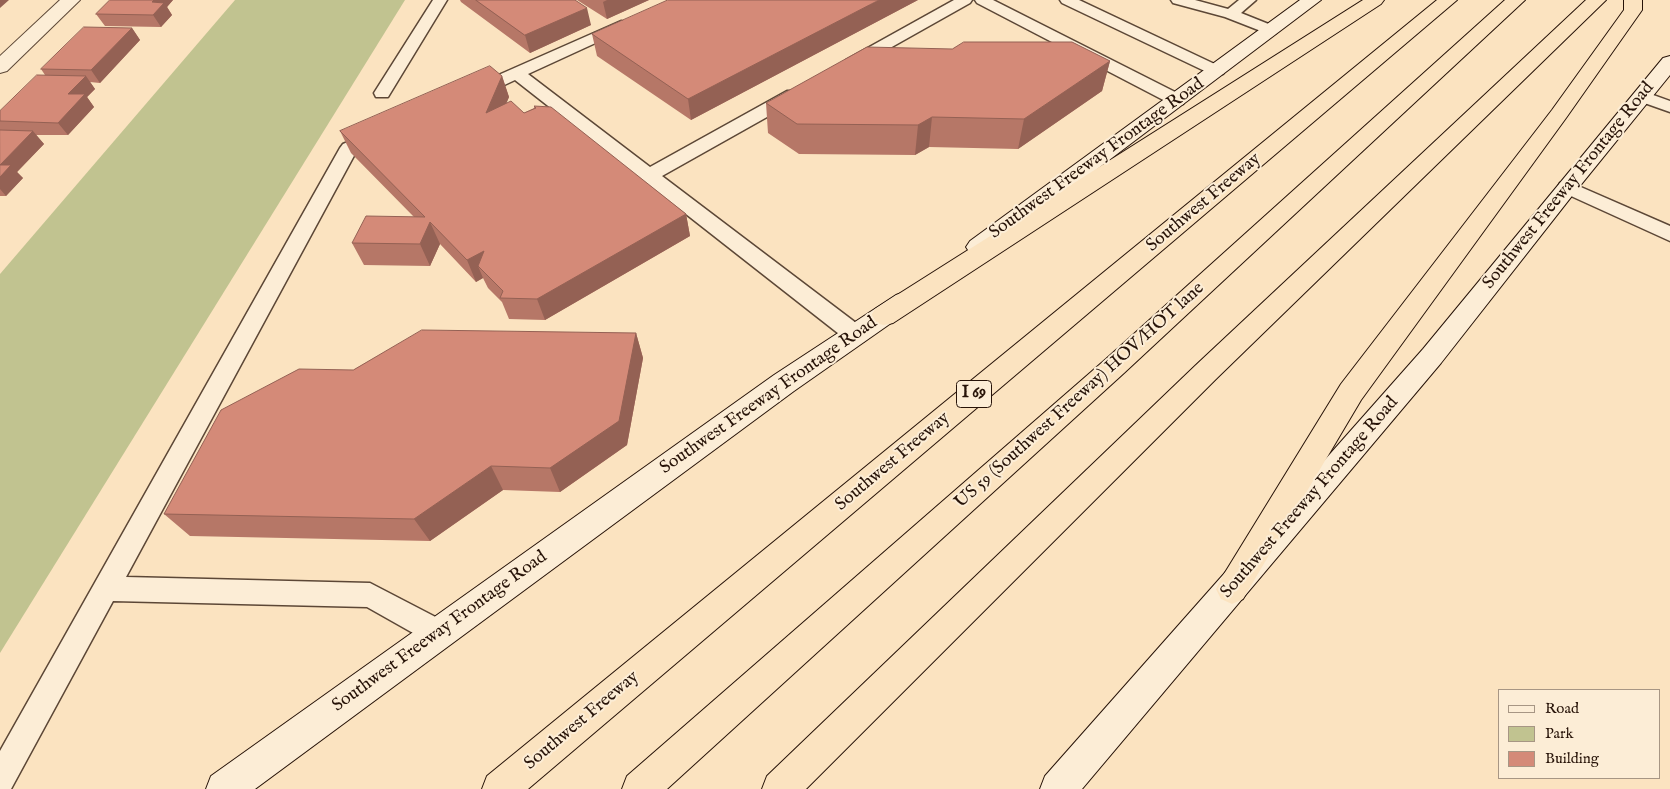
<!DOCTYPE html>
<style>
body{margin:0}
#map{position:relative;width:1670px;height:789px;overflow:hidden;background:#fbe3c0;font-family:"IM FELL English",serif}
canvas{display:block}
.legend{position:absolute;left:1498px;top:689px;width:162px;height:90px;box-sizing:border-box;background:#fcedd6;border:1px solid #a79684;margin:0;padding:6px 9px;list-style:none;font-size:15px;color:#271308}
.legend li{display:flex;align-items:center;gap:10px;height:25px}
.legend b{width:25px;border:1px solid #a79684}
</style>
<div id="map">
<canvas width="1670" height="789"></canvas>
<ul class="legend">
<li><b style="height:6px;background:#fcedd6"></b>Road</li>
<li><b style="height:14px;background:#c1c390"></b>Park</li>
<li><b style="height:14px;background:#d48a78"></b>Building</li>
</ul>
</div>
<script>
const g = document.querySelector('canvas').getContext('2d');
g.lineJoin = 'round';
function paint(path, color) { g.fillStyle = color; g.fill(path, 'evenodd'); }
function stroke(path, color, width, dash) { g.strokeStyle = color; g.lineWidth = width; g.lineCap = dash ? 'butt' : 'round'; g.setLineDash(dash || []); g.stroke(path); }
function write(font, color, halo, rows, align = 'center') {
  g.font = font + ' "IM FELL English",serif'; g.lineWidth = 4; g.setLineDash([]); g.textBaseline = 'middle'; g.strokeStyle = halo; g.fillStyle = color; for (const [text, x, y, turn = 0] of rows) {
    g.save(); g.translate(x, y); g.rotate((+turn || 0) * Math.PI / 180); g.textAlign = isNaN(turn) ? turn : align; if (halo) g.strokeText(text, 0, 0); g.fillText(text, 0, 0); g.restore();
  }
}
const green = new Path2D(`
 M235 0H405L0 653V274Z`);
const lane = new Path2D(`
 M433 0H447L388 97H376L374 93Z
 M954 0H972L970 3 858 66H846L844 63 846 60Z
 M975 0H993L1183 96 1185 100 1183 104H1171L977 3Z
 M1060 0H1079L1223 68 1225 71 1223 74H1211L1062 3Z
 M1171 0H1195L1228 9 1239 0H1256L1241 13 1276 27 1279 30 1276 33H1266L1225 17 1173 3Z
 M621 21 626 23 629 26 626 29 528 74 650 167 787 91H799L801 95 799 99 662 176 864 329 867 335 864 341 856 343 848 341 515 80 481 96H469L467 92 469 88Z
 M1642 91 1670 101V112L1636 100 1634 96 1636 92Z
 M377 130 383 131 386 135 383 139 356 152 126 577 370 583 449 624 453 633 449 642 439 646 429 642 367 607 113 601 11 789H0V751L340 148 343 144Z
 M1567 181 1670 226V241L1560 191 1558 187 1560 183Z`);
const street = new Path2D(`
 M60 0H80L7 71 0 73V56Z`);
const secondary = new Path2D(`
 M1300 0H1321L986 253 978 255 970 253 966 247 970 241Z
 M1670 56V75L1575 192 1441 363 1082 789H1040L1045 776 1423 349 1663 58Z
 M905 292 914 295 918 301 914 307 794 391 255 789H206L211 776 774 375 896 295Z`);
const highway = new Path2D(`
 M1363 0H1384L1381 4 893 323 884 325 875 323 871 316 875 309Z
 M1437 0H1457L528 789H482L487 776Z
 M1505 0H1525L1124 373 667 789H622L627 776 1106 359Z
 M1586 0H1606L1216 379 806 789H762L767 776 1196 365Z
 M1624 0H1642V10L1566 118 1361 400 1243 599 1232 604 1221 599 1216 589 1221 579 1341 384 1552 110 1624 10Z`);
const wall = new Path2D(`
 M110 0H173L167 7 172 15 161 27 105 26 96 14Z
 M460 0H575L591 25 530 53 461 2Z
 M577 0H649L607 19Z
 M918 0 691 120 597 56 592 34Z
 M132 28 140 40 100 83 90 82 95 89 87 97 94 107 68 135H36L44 144 17 172 23 178 6 196H0V111L45 75 41 69Z
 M1110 61 1102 91 1018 149 929 147 915 155 799 154 768 133 766 103Z
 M502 76 509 97 506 103 524 113 534 108V106L686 214 690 236 545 320 509 319 502 302 488 288 483 278 476 282 440 244 430 266 364 265 352 243 414 217 351 153 340 131Z
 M636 333 643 358 627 445 560 492 503 490 430 541 190 536 164 514 353 370Z`);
const shadedWall = new Path2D(`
 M0 0H9L0 8Z
 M154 0H173L167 7 172 15 161 27 153 15 152 2Z
 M607 0H649L607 19 603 2Z
 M879 0H918L691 120 688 99Z
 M587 8 591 25 530 53 525 35Z
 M132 28 140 40 100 83 91 70Z
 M1110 61 1102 91 1018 149 1024 119Z
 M86 76 95 89 87 97 94 107 68 135 58 123 68 94Z
 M502 76 509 97 494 134 486 113Z
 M932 117 929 147 915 155 918 125Z
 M33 131 44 144 17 172 23 178 6 196 0 189V165Z
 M686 214 690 236 545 320 537 299Z
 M430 222 440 244 430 266 420 244Z
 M484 251 478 266 483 278 476 282 467 260Z
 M636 333 643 358 627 445 560 492 550 468Z
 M491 466 503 490 430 541 414 519Z`);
const building = new Path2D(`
 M110 0H154L152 2 164 3 153 15 96 14Z
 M476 0H575L587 8 525 35Z
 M668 0H879L688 99 592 34Z
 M84 27 132 28 91 70 41 69Z
 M964 42H1072L1110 61 1024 119 932 117 918 125 797 124 766 103 867 47 952 49Z
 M490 66 502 76 486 113 511 101 524 113 536 108 534 106 551 107 686 214 537 299 500 298 503 291 478 266 484 251 467 260 430 222 420 244 352 243 366 216 425 217 340 131Z
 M37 75 86 76 68 94H85L58 123 0 121V111Z
 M0 130 33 131 0 165H11L0 177Z
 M422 330 636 333 619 421 550 468 491 466 414 519 164 514 221 410 299 369 353 370Z`);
const shields = [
 [974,394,35]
];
const shieldNames = [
 ["I 69",974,394]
];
const streetNames = [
 ["Southwest Freeway Frontage Road",1097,159,-36],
 ["Southwest Freeway Frontage Road",1569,186,-51],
 ["Southwest Freeway",1204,203,-40],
 ["Southwest Freeway Frontage Road",769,396,-35],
 ["US 59 (Southwest Freeway) HOV/HOT lane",1080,396,-42],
 ["Southwest Freeway",893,462,-40],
 ["Southwest Freeway Frontage Road",1310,498,-49],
 ["Southwest Freeway Frontage Road",440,632,-36],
 ["Southwest Freeway",582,721,-40]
];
paint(green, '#c1c390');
stroke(lane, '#5c4736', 3);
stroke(street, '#5c4736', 2);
stroke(secondary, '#271308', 2);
stroke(highway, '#271308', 2);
paint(lane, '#fcedd6');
paint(street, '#fcedd6');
paint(secondary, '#fcedd6');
paint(highway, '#fbe3c0');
paint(wall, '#b67767');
paint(shadedWall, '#946154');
paint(building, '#d48a78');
stroke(building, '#946154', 1);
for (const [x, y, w] of shields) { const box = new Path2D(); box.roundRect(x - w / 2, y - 13.5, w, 27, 4); g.fillStyle = '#fcedd6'; g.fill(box); stroke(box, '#271308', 1); }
write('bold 16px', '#271308', null, shieldNames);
write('18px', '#271308', '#fcedd6', streetNames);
</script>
